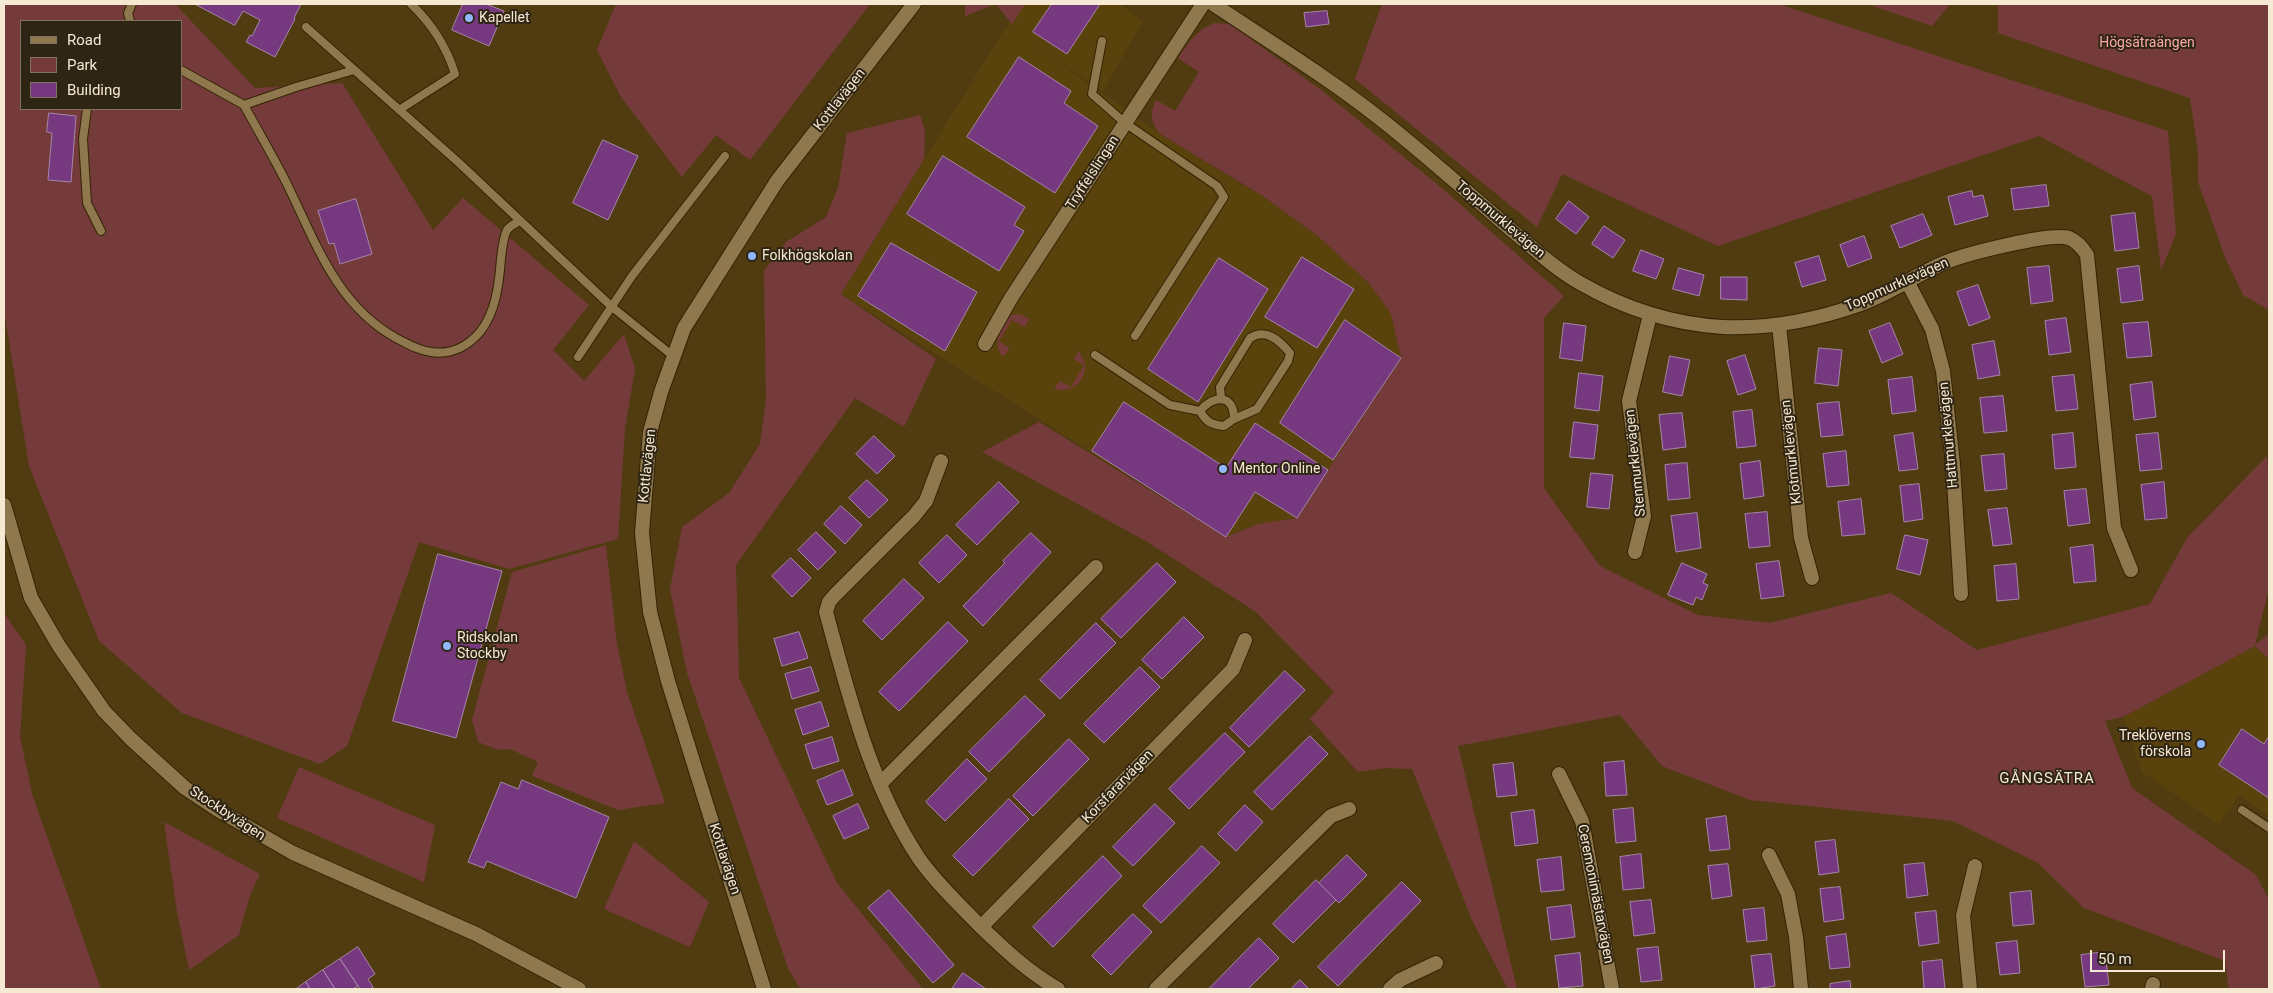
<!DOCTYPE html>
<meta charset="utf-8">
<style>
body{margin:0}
#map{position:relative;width:2273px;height:993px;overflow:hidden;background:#513c12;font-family:Roboto,sans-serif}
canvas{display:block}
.frame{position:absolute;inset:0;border:5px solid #f6e9d3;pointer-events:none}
.legend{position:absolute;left:20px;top:20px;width:162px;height:90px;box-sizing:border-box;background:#2f2514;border:1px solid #7f7360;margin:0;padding:6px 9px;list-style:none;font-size:15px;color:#f6e9d3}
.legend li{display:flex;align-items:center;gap:10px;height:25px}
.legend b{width:25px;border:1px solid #7f7360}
.scale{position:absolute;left:2090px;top:950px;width:135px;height:22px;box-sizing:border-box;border:2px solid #f6e9d3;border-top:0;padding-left:6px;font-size:15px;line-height:18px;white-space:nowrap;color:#f6e9d3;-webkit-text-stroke:4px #2f2514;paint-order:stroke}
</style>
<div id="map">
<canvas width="2273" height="993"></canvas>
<div class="frame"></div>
<ul class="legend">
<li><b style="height:6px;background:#8f784e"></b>Road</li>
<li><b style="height:14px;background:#753b3b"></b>Park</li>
<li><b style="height:14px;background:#763980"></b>Building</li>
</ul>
<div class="scale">50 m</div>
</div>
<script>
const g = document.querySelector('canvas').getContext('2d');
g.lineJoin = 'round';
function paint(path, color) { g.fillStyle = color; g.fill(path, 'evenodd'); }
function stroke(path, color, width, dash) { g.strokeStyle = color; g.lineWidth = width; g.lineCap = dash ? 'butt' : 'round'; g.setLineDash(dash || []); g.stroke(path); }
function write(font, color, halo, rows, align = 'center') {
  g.font = font + ' Roboto,sans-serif'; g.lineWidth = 4; g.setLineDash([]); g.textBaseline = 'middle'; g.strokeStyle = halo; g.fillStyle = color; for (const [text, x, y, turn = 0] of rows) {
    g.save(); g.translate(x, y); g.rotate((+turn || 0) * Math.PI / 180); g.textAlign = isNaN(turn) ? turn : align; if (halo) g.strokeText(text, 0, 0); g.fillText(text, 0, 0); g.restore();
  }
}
const built = new Path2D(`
 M1025 4H1119L1143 21 1103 91 1030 43 1160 134 1243 185 1263 196 1319 237 1369 283 1391 314 1401 358 1297 518 1258 524 1226 537 841 294 1006 27Z
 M2255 646 2269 659V816L2239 795 2219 824 2142 772 2123 717Z`);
const green = new Path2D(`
 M4 4H175L255 88 342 83 433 230 463 198 589 305 553 350 584 381 624 334 635 369 625 428 618 539 509 569 419 542 347 746 320 764 182 713 99 641 29 466 4 310ZM21 21H181V109H21Z
 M616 4H870L750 160 716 135 682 177 621 97 597 50Z
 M965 4H996L965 16Z
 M996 4H1025L1012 24Z
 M1382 4H1778L2168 131 2176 234 2161 270 2152 196 2039 136 1718 246 1562 174 1537 227 1355 79Z
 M1867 4H1950L1932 26Z
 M1998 4H2269V310L2243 295 2225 257 2198 182V151L2190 98 1998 33Z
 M1214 23 1230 24 1321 90 1437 184 1564 296 1544 318V488L1600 566 1698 615 1770 623 1891 593 1977 650 2150 604 2187 538 2267 456 2269 485V588L2255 645 2269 634V659L2255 646 2123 717 2105 721 2132 788 2256 875 2269 900V989H2229L2225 961 2084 908 2038 863 1953 821 1750 800 1662 766 1620 715 1458 746 1517 989H1508L1472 920 1412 769 1386 768 1358 772 1310 719 1334 692 1256 612 1146 541 982 452 1039 422 1226 537 1258 524 1297 518 1401 358 1391 314 1369 283 1319 237 1263 196 1160 134C1151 122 1149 115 1156 100L1175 111 1199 72 1178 58C1189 42 1196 31 1214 23Z
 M920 115 925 131 924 159 841 294 936 359 904 427 855 398 736 565 739 678 837 883 923 989H803L799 987 788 968 687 673 670 589 682 527 729 493 760 444 766 400 764 271 786 242 826 217 838 188 847 133Z
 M1019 314 1030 319 1024 327 1012 320 999 341 1010 349 1003 356C991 344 1001 326 1011 315Z
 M1079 351 1085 363C1086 381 1072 394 1054 389L1060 381 1071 387 1084 365 1074 359Z
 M606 545 617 644 627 692 665 803 618 810 532 776 538 762 510 749 499 750 478 742 472 720 512 572Z
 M4 613 26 645 20 736 32 794 101 989H4Z
 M299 767 435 825 424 882 277 818Z
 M164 822 260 874 250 895 239 935 189 970 177 912Z
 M634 841 709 902 690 947 604 909Z`);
const building = new Path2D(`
 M195 4H301L294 18 295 19 275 57 246 42 250 35 252 36 260 20 243 11 235 25Z
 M463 4H486L504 11 489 46 452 30Z
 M1052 4H1100L1067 54 1033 32Z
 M1327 11 1329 24 1306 27 1304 13Z
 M1019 57 1071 91 1064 103 1098 126 1055 193 967 137Z
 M49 113 76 116 71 182 48 180 52 133 47 132Z
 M603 140 638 156 608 220 573 203Z
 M943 156 1025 207 1014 225 1024 231 999 271 907 214Z
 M2046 185 2049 206 2014 210 2011 189Z
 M1972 191 1973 197 1983 195 1988 216 1955 225 1948 197Z
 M356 199 372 254 340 264 334 243 329 244 318 211Z
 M1569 201 1589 217 1576 234 1556 219Z
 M2135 213 2139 248 2115 251 2111 216Z
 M1923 214 1932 235 1900 248 1891 226Z
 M1604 226 1625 240 1613 258 1592 244Z
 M1864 236 1872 258 1848 267 1840 245Z
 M891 243 977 292 945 351 858 296Z
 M1641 250 1664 259 1656 279 1633 271Z
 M1819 256 1826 280 1802 287 1795 263Z
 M1302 257 1354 289 1317 348 1265 317Z
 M1219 258 1268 289 1198 402 1148 369Z
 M2049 266 2053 301 2031 304 2027 268Z
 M2139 266 2143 300 2121 303 2117 269Z
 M1679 268 1704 275 1699 296 1673 289Z
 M1721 277H1747V300L1721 299Z
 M1978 285 1990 318 1969 326 1957 292Z
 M2066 318 2071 352 2049 355 2045 321Z
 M1345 320 1401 358 1333 460 1280 423Z
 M2148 322 2152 356 2127 358 2123 324Z
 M1564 323 1586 326 1582 361 1560 358Z
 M1890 323 1903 354 1882 363 1869 331Z
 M1994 341 2000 375 1978 379 1972 345Z
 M1819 348 1842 350 1838 386 1815 383Z
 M1745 355 1756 389 1738 395 1727 361Z
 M1670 356 1690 360 1682 396 1663 392Z
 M1579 373 1603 376 1599 411 1575 408Z
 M2074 375 2078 409 2056 411 2052 377Z
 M1912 377 1916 411 1892 414 1888 380Z
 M2152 382 2156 417 2134 420 2130 385Z
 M2003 396 2007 431 1984 433 1980 398Z
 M1124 402 1226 468 1255 423 1328 470 1297 518 1255 492 1226 537 1092 451Z
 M1839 402 1843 435 1821 437 1817 404Z
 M1752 410 1756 446 1737 448 1733 412Z
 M1682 413 1686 447 1663 450 1659 415Z
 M1574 422 1598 425 1594 459 1570 457Z
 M1913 433 1918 469 1899 471 1894 436Z
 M2073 433 2076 467 2055 469 2052 435Z
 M2158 433 2162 469 2140 471 2136 435Z
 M874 436 895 456 877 474 856 454Z
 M1846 451 1849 485 1827 487 1823 454Z
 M2004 454 2007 489 1985 491 1981 456Z
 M1760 461 1764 496 1744 499 1740 464Z
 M1687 463 1690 498 1668 500 1665 465Z
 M1591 473 1613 475 1609 509 1587 507Z
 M867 480 888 500 869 518 849 498Z
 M999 482 1019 502 977 545 956 525Z
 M2164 482 2167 518 2145 520 2141 485Z
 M1919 484 1923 519 1904 522 1900 486Z
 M2086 489 2090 523 2068 526 2064 491Z
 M1861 499 1865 534 1842 536 1838 502Z
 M841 506 862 525 845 544 824 524Z
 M2007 508 2012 544 1993 546 1988 510Z
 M1767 512 1770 546 1749 548 1745 514Z
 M1697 513 1701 548 1676 552 1671 516Z
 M816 532 836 552 818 570 798 550Z
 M1031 533 1051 552 983 626 963 606 1005 563 1003 561Z
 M947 535 967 555 939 583 919 563Z
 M1905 535 1928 540 1920 575 1897 569Z
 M2093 545 2096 581 2074 583 2070 548Z
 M438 554 502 571 456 738 393 721Z
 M791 558 811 578 792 597 772 576Z
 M1779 561 1784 596 1761 599 1756 564Z
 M1157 563 1176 582 1121 638 1101 619Z
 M1682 563 1707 574 1703 583 1708 585 1702 600 1696 597 1693 605 1668 595Z
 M2016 564 2019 599 1997 601 1994 566Z
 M904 579 924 598 882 640 863 621Z
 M1184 617 1204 637 1162 679 1142 660Z
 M948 622 968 641 899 711 879 692Z
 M1096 623 1116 643 1060 699 1040 680Z
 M799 632 808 658 782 666 774 639Z
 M811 667 819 691 792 699 785 674Z
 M1140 667 1160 687 1104 743 1084 724Z
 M1285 671 1305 690 1249 747 1230 728Z
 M1025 696 1045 715 989 772 969 752Z
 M821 702 829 726 803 735 795 710Z
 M2242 729 2264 744 2269 736V798L2219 765Z
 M1225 733 1245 752 1189 809 1169 789Z
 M1310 736 1328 754 1272 810 1254 792Z
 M832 737 839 761 813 769 805 745Z
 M1069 739 1089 759 1033 816 1013 796Z
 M967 759 987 779 945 821 926 802Z
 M1624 761 1627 795 1606 796 1604 763Z
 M1513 763 1517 795 1497 797 1493 765Z
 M843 770 853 795 827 805 817 781Z
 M522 780 609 817 576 898 487 861 484 868 468 862 501 782 518 789Z
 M1009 799 1029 819 973 876 953 856Z
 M858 804 869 828 844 839 833 816Z
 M1155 804 1175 823 1133 866 1113 847Z
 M1245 805 1263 822 1236 851 1218 834Z
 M1633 808 1636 841 1616 843 1613 810Z
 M1534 810 1538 843 1515 846 1511 813Z
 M1726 816 1730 849 1710 851 1706 819Z
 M1835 840 1839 872 1819 875 1815 842Z
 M1202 846 1220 863 1161 923 1143 906Z
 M1641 854 1644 888 1623 890 1620 857Z
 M1347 855 1367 875 1339 903 1319 883Z
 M1103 856 1122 876 1053 947 1033 927Z
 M1561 857 1564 890 1541 892 1537 860Z
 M1924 863 1928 895 1907 898 1904 865Z
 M1728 864 1732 896 1712 899 1708 866Z
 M1316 880 1336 900 1293 943 1273 924Z
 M1402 882 1421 901 1338 986 1318 967Z
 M1840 887 1844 919 1824 922 1820 889Z
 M889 890 954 965 933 983 868 908Z
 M2031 891 2034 924 2013 926 2010 893Z
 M1651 900 1655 933 1634 936 1630 902Z
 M1571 905 1575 937 1551 940 1547 908Z
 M1764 908 1767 940 1747 942 1743 910Z
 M1936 911 1939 943 1919 946 1915 913Z
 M1133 914 1152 932 1111 975 1092 956Z
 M1846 934 1850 967 1830 969 1826 937Z
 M1259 938 1279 958 1248 989H1209Z
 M2017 941 2020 973 2000 975 1996 943Z
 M358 947 375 974 368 979 373 987 370 989H360L340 959Z
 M1658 947 1662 980 1641 982 1637 949Z
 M2105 952 2109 985 2085 987 2081 955Z
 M1580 953 1583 986 1559 988 1555 956Z
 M1771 954 1775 986 1755 989 1751 956Z
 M340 959 358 986 353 989H335L323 970Z
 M1942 960 1945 989H1924L1922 962Z
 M323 970 335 989H310L306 982Z
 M963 973 986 989H952Z
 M1300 980 1309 989H1291Z
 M1850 981 1851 989H1830V984Z
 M306 982 310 989H296Z`);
const service = new Path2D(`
 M130 21 128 13 132 4
 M306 27 458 162 612 307 673 356
 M1102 41 1092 94 1125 123 1217 186 1224 197 1135 336
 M181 70 244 105 296 87 354 70
 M244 105C258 131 273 156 286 182 315 240 335 304 396 338 408 344 417 350 431 352 451 355 467 347 480 332 496 312 499 284 501 259 502 250 503 238 507 230 510 226 516 223 519 221
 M87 109 83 139 87 203 101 231
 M399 110 455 74C447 48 431 23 411 4
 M1095 355 1170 405 1200 411C1206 422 1212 425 1224 426L1234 419C1234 393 1213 395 1200 411
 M578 357 632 276 725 156
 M1221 398 1220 387 1250 338C1266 328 1279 340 1290 353L1288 361 1257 409 1234 419
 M2242 810 2269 828`);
const minor = new Path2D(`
 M1213 4C1270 42 1329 78 1383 121 1426 155 1467 192 1509 228 1532 247 1555 269 1580 283 1625 309 1672 324 1723 327 1771 329 1816 320 1861 304 1891 293 1917 274 1946 262 1966 254 2051 232 2069 238 2077 241 2082 247 2087 255L2114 528 2131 570
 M1908 283 1932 329 1943 371 1953 465 1961 594
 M1779 325 1801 538 1812 578
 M985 344 1011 298 1203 4
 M941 461 926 501 914 516 835 595 829 602 826 612C849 695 870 784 918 857 935 882 958 903 979 925 1004 949 1028 972 1058 989
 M1635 552 1644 516 1629 401 1650 315
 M1559 774 1582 821 1612 989
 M881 783 1096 567
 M1769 855 1788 894 1796 937 1801 989
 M981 927 1233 669 1245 640
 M1156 989 1331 816 1349 809
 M1390 989 1400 980 1436 963
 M1970 989 1963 916 1975 866
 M2152 989 2153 984`);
const tertiary = new Path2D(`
 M4 505 31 598 59 646 104 711 131 739 185 788 218 810 293 853 476 934 579 989
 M764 989 668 681 650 612 642 533 650 432 661 392 684 328 777 181 914 4`);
const markers = [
 [469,18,5,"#91b8fd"],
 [752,256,5,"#91b8fd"],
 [1223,469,5,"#91b8fd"],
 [447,646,5,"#91b8fd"],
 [2201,744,5,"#91b8fd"]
];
const poiNames = [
 ["Kapellet",479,18],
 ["Folkhögskolan",762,256],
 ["Mentor Online",1233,469],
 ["Ridskolan",457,638],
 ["Stockby",457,654],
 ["Treklöverns",2191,736,"right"],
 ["förskola",2191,752,"right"]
];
const parkNames = [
 ["Högsätraängen",2147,43]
];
const streetNames = [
 ["Kottlavägen",840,100,-52],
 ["Tryffelslingan",1093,173,-57],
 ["Toppmurklevägen",1500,220,40],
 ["Toppmurklevägen",1897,285,-24],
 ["Hattmurklevägen",1949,435,-95],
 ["Klotmurklevägen",1792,452,-96],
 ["Stenmurklevägen",1636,463,-96],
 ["Kottlavägen",648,466,-84],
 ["Korsfararvägen",1118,787,-46],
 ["Stockbyvägen",227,814,33],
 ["Kottlavägen",724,859,72],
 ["Ceremonimästarvägen",1595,894,79]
];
const neighbourhoodNames = [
 ["GÅNGSÄTRA",2047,779]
];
paint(built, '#5a420c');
paint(green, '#753b3b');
paint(building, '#763980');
stroke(building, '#a585aa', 1);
stroke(service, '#332404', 10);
stroke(minor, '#332404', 16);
stroke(tertiary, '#332404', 16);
stroke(service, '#8f784e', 8);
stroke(minor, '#8f784e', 14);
stroke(tertiary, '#8f784e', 14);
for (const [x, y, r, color] of markers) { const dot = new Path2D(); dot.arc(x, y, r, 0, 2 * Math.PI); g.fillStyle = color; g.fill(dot); stroke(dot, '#2f2514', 2); }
write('14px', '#f6e9d3', '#2f2514', poiNames, 'left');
write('14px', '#fbaaa7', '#2f2514', parkNames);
write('14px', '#f6e9d3', '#2f2514', streetNames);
g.letterSpacing = '1px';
write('15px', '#f6e9d3', '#2f2514', neighbourhoodNames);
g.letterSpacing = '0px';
</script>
